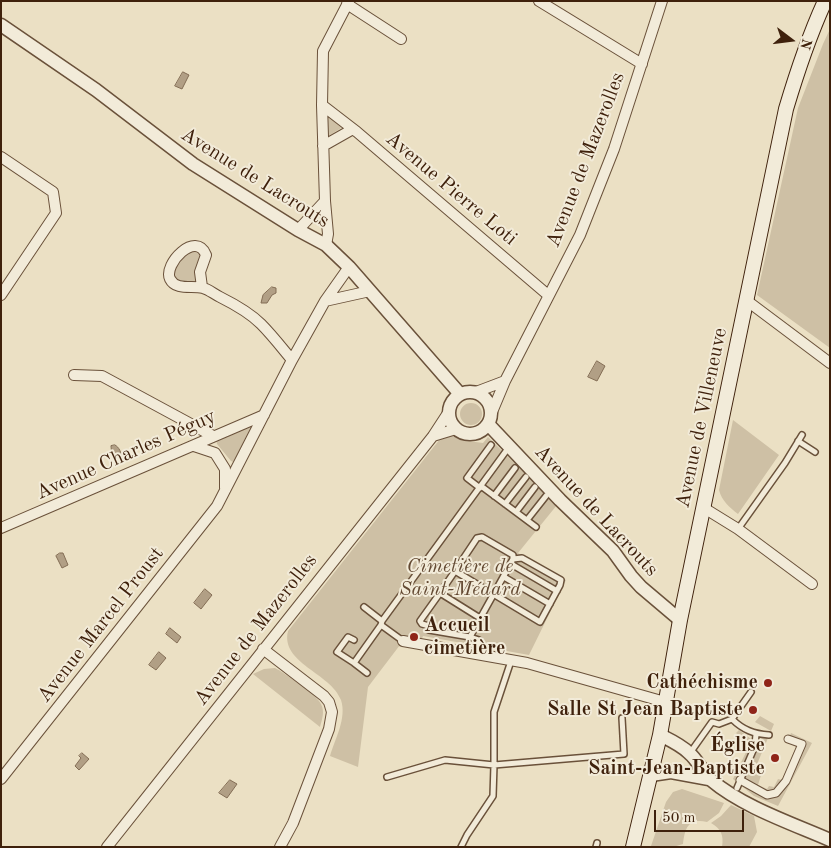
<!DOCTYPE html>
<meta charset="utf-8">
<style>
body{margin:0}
#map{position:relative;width:831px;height:848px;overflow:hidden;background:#ebe0c4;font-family:"Old Standard TT",serif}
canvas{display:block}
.frame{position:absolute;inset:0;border:2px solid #3f210c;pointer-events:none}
.north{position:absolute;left:766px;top:15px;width:50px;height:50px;-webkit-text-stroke:4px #f2ebd9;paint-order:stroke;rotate:105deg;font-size:14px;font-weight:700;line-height:20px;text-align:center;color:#3f210c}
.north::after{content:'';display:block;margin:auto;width:18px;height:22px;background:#3f210c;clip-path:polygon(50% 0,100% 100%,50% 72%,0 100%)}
.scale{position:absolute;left:654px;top:810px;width:90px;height:22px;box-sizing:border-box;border:2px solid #3f210c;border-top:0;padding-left:6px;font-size:15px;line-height:18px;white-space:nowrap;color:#3f210c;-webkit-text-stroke:4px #f2ebd9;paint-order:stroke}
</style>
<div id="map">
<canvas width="831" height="848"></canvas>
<div class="frame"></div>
<div class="north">N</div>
<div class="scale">50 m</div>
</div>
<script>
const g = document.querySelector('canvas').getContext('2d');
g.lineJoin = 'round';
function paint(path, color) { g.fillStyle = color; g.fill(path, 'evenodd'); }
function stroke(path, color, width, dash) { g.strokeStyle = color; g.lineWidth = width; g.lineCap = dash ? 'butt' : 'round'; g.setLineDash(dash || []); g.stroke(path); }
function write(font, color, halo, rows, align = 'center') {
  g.font = font + ' "Old Standard TT",serif'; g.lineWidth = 4; g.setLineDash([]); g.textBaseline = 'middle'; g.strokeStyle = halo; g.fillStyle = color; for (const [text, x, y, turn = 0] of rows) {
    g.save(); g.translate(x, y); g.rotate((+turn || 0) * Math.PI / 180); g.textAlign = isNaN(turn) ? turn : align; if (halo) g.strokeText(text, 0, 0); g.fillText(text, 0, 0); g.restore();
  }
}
const green = new Path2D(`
 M830 29V348L757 295 798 108 823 44Z
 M327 115 343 127 328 136Z
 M194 248 201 252 198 283 179 282 173 279C172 265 183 253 194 248Z
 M460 414a11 11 0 1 1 22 0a11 11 0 1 1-22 0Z
 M733 420 779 455 738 514C729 507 722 501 719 490Z
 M252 424 253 426 233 462 231 461 217 444 216 440Z
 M450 435 461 440 483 443 488 437 557 505 518 553 566 580 529 655 423 636 420 643 403 641 368 687 358 767 330 756C335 739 347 718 341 700 331 673 280 663 288 631L440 439Z
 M275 668C283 672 318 696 321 704 325 712 322 719 320 727L253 674 264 669Z
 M760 716 774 724 771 731 755 722Z
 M739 730 755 742 768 738 755 769 762 772 758 785 767 789 769 786 774 787 778 779 782 780 796 747 787 742 791 733 812 743 778 806 754 796 733 779 750 744 736 733Z
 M682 789 724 803 719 813 707 822C688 818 685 828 683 844L673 847 651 846 666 802 673 792Z
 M731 805 754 816 757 832 749 847H722C724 835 721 829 711 823L721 816Z`);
const water = new Path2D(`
 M183 72 189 75 182 89 175 86Z
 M272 287 276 288V293L272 295 267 303H261L263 295Z
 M597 361 605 366 597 381 588 377Z
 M115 445C119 447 122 453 121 458L117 459C113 457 111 451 111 446Z
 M60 553H63L68 565 62 568 56 556Z
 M205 589 212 595 201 609 194 603Z
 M170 628 181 637 177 643 166 634Z
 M159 652 166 658 156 670 149 665Z
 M82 753 89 759 79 770 75 766 81 758 79 756Z
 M230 780 237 784 227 798 219 793Z`);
const service = new Path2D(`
 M798 441 815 452
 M481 486 536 527
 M480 488 467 478 491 445
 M494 496 515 468
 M505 504 526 477
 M516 512 535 487
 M527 520 546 496
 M738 529 785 463 802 435
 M511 564 557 591
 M455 571 440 593 480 618
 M504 577 550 604
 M440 593 420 621 422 624 429 626V630L470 637 479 640 476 654
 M364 607 382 621
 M381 625 403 641
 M470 637C484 611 499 585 513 559L522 558 561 580 560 585 540 622 455 571 477 538 482 537 513 555V559
 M354 640 348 637 337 652 354 663 381 625 382 621 509 447
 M354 663 367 673
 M732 719C743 730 754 734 769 735
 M690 753 712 722 719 724 732 719 751 692
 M387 777 445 760 494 765V712L511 661
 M737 788 755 746 756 734
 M461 847 467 835 493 796 494 765 624 754 622 718
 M596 847 597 843`);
const pedestrian = new Path2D(`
 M740 780 767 795 776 793 786 781 802 744 788 739`);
const minor = new Path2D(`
 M539 1 642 64
 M347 4 401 39
 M322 105 357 132 548 295
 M323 146 353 129
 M1 157 53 192 56 213 1 295
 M298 230 325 201
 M326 245 328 234 325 201 322 105 323 51 349 1
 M202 287 200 272 206 255C196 230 163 264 170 279 176 291 193 285 203 288 208 289 214 294 220 297 234 304 250 313 261 324 272 335 282 348 292 360
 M746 300 830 363
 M325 301 370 291
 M74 375 102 376 213 436
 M476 392 505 381
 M492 412 505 381 580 235 614 149 662 1
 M433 436 456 429
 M194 446 215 453 225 469V488
 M704 508 738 529 812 584
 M1 528 264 415
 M403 641 527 663 665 702
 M263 649 324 696 329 702 332 712 329 729 293 823 280 847
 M1 779 217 506 292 360 325 301 349 267
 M107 847 433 436 448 413`);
const tertiary = new Path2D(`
 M1 25 96 90 193 164 298 230 326 245 349 267 460 394
 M449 413a21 21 0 1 1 42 0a21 21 0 1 1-42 0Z
 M488 424 560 500 613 551 631 576 641 587 680 620
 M660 735C670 740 681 745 689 753 698 760 702 772 711 780 743 807 791 823 830 840
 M651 775 671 772 709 779`);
const secondary = new Path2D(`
 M633 847 660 735 680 620 786 109C797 72 809 36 825 1`);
const markers = [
 [414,637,5,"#8f2418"],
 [768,683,5,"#8f2418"],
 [753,710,5,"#8f2418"],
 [775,758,5,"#8f2418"]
];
const streetNames = [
 ["Avenue de Mazerolles",586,160,-69],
 ["Avenue de Lacrouts",255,178,32],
 ["Avenue Pierre Loti",451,189,40],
 ["Avenue de Villeneuve",702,418,-78],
 ["Avenue Charles Péguy",126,455,-24],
 ["Avenue de Lacrouts",596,511,47],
 ["Avenue Marcel Proust",101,625,-52],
 ["Avenue de Mazerolles",256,630,-52]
];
const parkNames = [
 ["Cimetière de",460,567],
 ["Saint-Médard",460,590]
];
const poiNames = [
 ["Accueil",424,626,"left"],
 ["cimetière",424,649,"left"],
 ["Cathéchisme",758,683],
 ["Salle St Jean Baptiste",743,710],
 ["Église",765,746],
 ["Saint-Jean-Baptiste",765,769]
];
paint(green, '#cec0a5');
paint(water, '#b19f85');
stroke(water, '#836d55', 1);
stroke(service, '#6a513a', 8);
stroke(pedestrian, '#6a513a', 9);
stroke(minor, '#6a513a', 12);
stroke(tertiary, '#6a513a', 15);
stroke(secondary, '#3f210c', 16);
stroke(service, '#f2ebd9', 5);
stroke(pedestrian, '#f2ebd9', 7);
stroke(minor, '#f2ebd9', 10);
stroke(tertiary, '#f2ebd9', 12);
stroke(secondary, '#f2ebd9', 14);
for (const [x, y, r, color] of markers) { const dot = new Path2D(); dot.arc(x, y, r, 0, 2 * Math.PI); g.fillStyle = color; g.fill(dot); stroke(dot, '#f2ebd9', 2); }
write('20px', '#3f210c', '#f2ebd9', streetNames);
write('italic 20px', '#634932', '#f2ebd9', parkNames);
write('bold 20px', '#3f210c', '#f2ebd9', poiNames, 'right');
</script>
